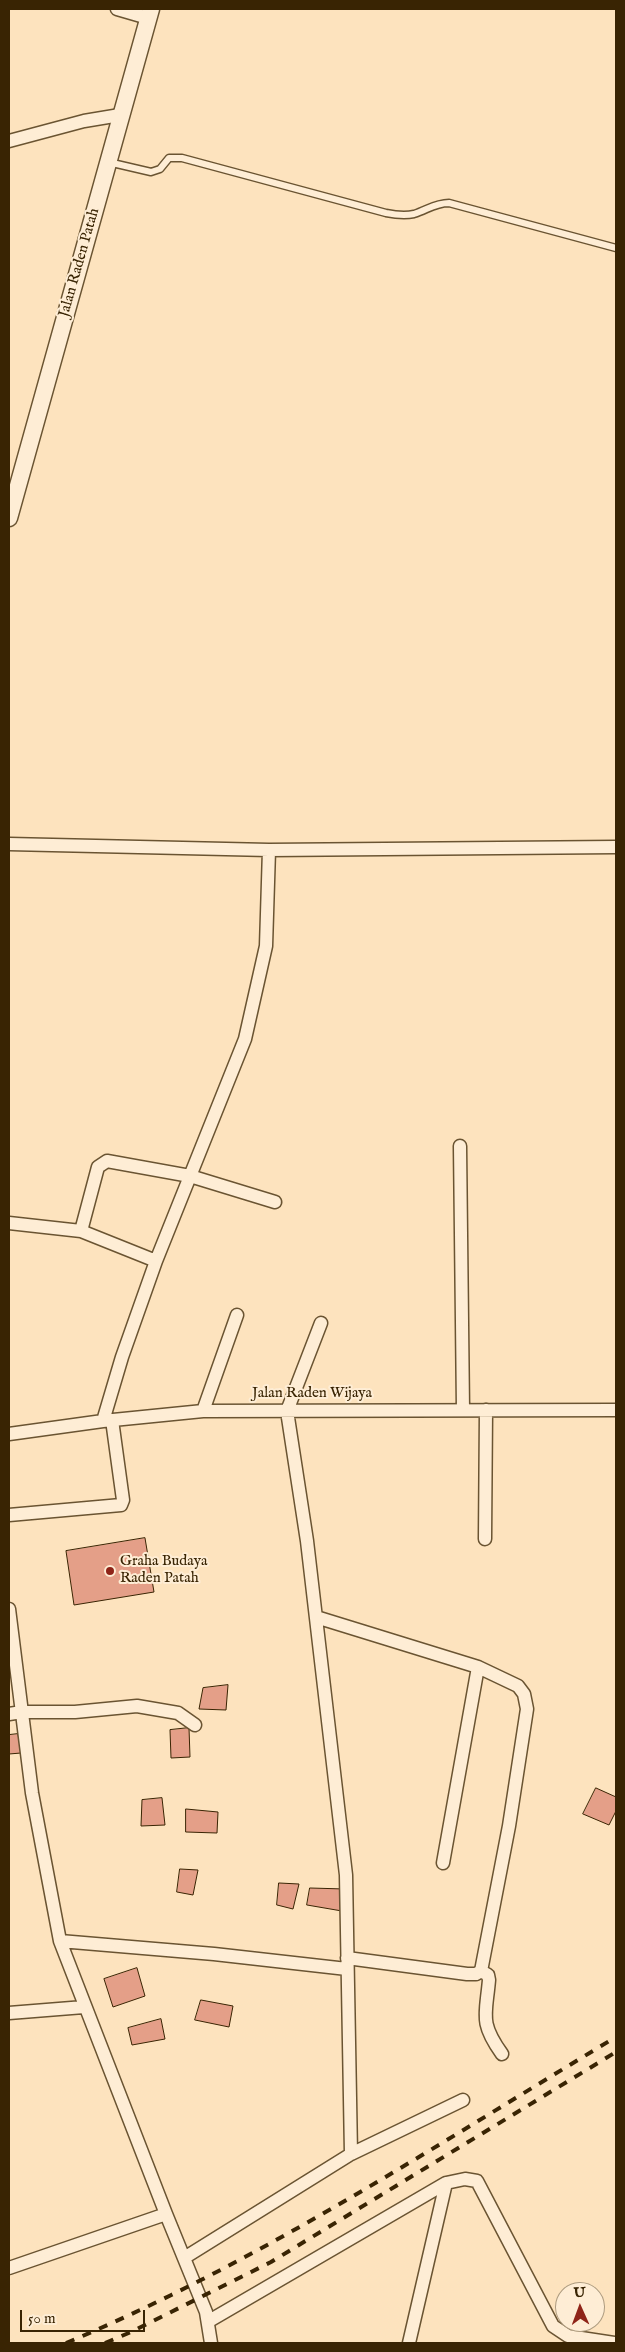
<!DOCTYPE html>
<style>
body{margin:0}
#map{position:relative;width:625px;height:2352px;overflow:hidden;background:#fde3be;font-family:"IM FELL English",serif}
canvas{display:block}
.frame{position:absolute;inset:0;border:10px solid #392403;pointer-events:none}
.north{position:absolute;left:555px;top:2282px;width:50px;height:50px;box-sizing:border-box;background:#feedd5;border:1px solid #af9d81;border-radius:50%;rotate:358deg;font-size:14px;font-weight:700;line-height:20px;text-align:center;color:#392403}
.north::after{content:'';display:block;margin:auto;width:18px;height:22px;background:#8f2418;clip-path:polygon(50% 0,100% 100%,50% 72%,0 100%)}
.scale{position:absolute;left:20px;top:2310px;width:125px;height:22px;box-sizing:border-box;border:2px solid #392403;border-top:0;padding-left:6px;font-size:15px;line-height:18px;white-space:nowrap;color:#392403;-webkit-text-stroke:4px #feedd5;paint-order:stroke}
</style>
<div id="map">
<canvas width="625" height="2352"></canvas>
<div class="frame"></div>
<div class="north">U</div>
<div class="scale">50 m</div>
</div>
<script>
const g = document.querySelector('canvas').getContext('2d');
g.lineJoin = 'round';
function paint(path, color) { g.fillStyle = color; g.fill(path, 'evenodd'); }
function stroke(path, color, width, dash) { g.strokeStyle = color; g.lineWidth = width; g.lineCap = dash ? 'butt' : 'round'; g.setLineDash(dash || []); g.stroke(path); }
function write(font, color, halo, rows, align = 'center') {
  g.font = font + ' "IM FELL English",serif'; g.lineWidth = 4; g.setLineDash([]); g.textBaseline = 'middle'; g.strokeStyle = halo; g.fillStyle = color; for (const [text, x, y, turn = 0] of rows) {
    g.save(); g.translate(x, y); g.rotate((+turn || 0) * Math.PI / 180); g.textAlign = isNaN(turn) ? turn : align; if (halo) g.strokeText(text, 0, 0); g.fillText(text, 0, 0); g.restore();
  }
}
const building = new Path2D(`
 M145 1538 154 1592 74 1605 66 1551Z
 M228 1685 226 1710 199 1709 203 1688Z
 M189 1728 190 1757 171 1758 170 1730Z
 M18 1734 21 1753 9 1754V1735Z
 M596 1788 616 1797V1811L609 1825 583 1814Z
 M162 1798 165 1825 141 1826 142 1800Z
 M186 1809 218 1812 217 1833 186 1832Z
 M180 1869 198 1870 193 1895 177 1892Z
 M279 1883 299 1884 293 1909 277 1905Z
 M310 1888 345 1889 342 1911 307 1905Z
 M137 1968 145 1996 113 2007 104 1979Z
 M201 2000 233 2006 229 2027 195 2020Z
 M161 2019 165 2039 132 2045 128 2028Z`);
const service = new Path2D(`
 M108 162 151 172 160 169 169 158H182L386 213C396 215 405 216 414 214 427 210 435 203 449 203L616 248`);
const minor = new Path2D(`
 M117 9 148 18
 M9 141 84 121 120 115
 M9 844 269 850 616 847
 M460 1146 463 1410
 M9 1223 81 1231 156 1261
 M81 1231 98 1167 107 1161 190 1176 275 1202
 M321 1323 287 1411 307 1541 346 1875 351 2154
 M203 1411 237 1315
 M103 1421 122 1357 156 1261 245 1039 266 946 269 850
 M9 1434 103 1421 203 1411 616 1410
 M9 1515 121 1505 123 1500 112 1420
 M485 1539 486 1410
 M9 1609 32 1793 60 1941 166 2214 206 2312 211 2343
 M316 1617 478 1667 518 1686 524 1694 527 1709 509 1826 481 1971 476 1974H467L347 1958
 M9 1714 22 1712H75L137 1706 178 1713 195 1725
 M443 1863 478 1667
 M60 1941 214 1954 347 1969
 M481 1971 488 1975 489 1980C486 2015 479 2022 502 2054
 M9 2013 84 2007
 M184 2258 351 2154 463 2100
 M9 2268 166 2214
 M209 2321 446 2183 465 2179 477 2181 553 2326 568 2336 614 2343
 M409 2343 446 2183`);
const tertiary = new Path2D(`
 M9 518 151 9`);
const rail = new Path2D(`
 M66 2343C260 2262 436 2145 616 2037
 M105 2343 131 2332 271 2262 616 2052`);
const markers = [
 [110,1571,5,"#8f2418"]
];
const streetNames = [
 ["Jalan Raden Patah",80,263,-74],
 ["Jalan Raden Wijaya",312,1394]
];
const poiNames = [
 ["Graha Budaya",120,1562],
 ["Raden Patah",120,1579]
];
paint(building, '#e49f88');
stroke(building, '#392403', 1);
stroke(service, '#6a5432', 9);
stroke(minor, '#6a5432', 15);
stroke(tertiary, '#6a5432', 19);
stroke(service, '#feedd5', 6);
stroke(minor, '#feedd5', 12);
stroke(tertiary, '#feedd5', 16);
stroke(rail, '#392403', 4, [9, 9]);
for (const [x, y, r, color] of markers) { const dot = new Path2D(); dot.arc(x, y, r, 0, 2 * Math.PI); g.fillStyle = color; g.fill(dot); stroke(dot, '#feedd5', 2); }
write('15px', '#392403', '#feedd5', streetNames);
write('15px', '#392403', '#feedd5', poiNames, 'left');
</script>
